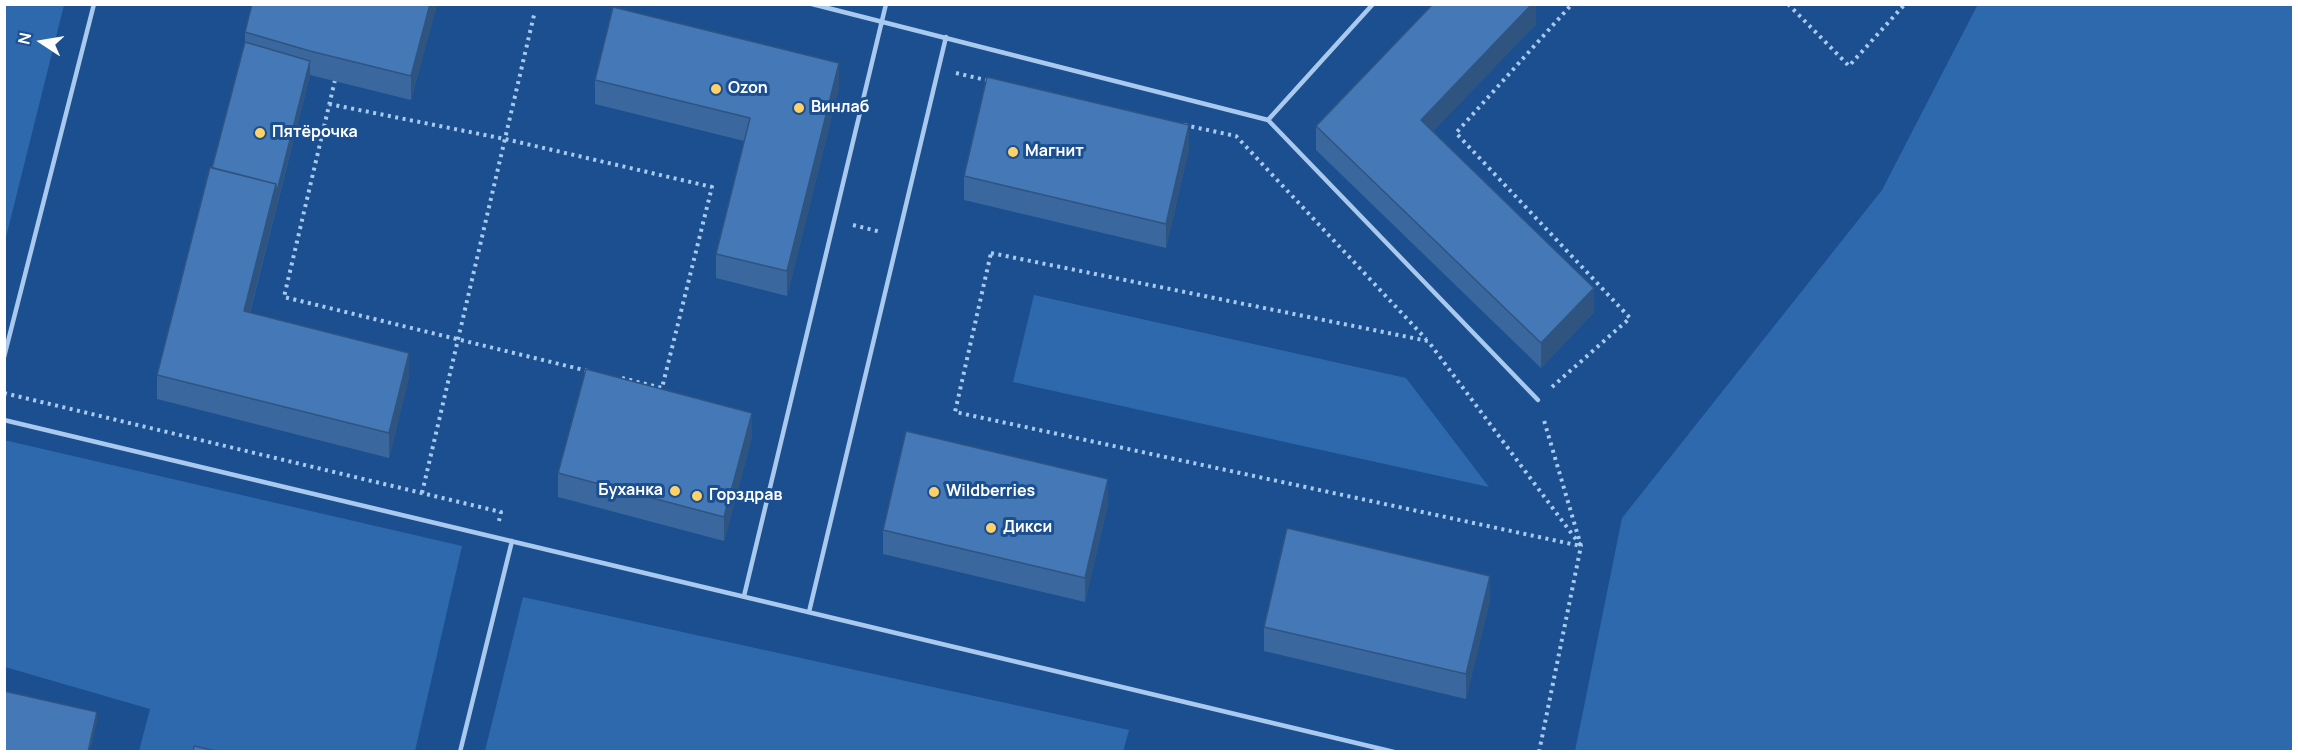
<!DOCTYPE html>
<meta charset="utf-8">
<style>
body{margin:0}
#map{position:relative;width:2298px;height:756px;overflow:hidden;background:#1b4f8f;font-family:Manrope,sans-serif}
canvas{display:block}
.frame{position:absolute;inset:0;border:6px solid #fff;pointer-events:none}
.north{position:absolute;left:12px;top:12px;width:60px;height:60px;-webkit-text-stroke:4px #1b4f8f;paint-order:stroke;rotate:282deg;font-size:16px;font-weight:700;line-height:24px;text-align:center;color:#fff}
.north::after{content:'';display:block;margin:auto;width:21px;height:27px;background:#fff;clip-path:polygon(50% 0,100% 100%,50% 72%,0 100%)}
</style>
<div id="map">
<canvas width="2298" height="756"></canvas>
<div class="frame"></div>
<div class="north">N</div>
</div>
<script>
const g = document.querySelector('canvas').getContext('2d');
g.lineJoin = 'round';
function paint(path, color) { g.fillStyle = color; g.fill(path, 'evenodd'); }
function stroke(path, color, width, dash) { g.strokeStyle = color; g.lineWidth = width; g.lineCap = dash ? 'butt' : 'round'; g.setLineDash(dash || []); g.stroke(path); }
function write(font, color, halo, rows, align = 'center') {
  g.font = font + ' Manrope,sans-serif'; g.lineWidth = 6; g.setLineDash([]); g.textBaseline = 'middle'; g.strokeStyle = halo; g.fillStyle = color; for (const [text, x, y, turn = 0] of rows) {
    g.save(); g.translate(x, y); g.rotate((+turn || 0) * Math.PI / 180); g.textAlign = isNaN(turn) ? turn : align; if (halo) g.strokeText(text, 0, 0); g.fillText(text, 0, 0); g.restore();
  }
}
const green = new Path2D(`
 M5 4 64 5 5 241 4 5Z
 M1978 4 2293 5V751H1575L1622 518 1882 190Z
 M1034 295 1406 378 1489 487 1013 382Z
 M4 440 462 546 415 751H139L150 709 5 667Z
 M523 597 1129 730 1123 752 485 751Z`);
const path = new Path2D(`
 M1788 4 1849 66 1905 4
 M956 73 990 81
 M335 80 284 297 588 371
 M329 104 505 139 712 187 662 388 622 378
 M1184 125 1236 136 1426 339
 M853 225 881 232
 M991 253 1428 341 1581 546 955 412Z
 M1552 387 1630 318 1456 133 1572 4
 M4 393 501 512 499 521
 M422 493 534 15
 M1539 752 1581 546 1543 417`);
const service = new Path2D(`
 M812 4 1268 120 1538 400
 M1268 120 1373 4
 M4 357 94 4
 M4 420 1394 752
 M744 596 886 4
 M809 612 946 37
 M460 752 512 541`);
const wall = new Path2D(`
 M437 4 411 100 310 75 250 313 409 377 389 458 157 399V375L245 42V32Z
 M1536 4V24L1433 131 1594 312 1541 368 1316 150V126Z
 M595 80 839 87 787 296 716 278V254L744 141 595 104Z
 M1189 149 1166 248 964 200V176Z
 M752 437 724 541 558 497V473Z
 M1108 504 1085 602 883 554V530Z
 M1490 600 1466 699 1264 651V627Z`);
const shadedWall = new Path2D(`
 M430 4H437L411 100V76Z
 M1532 4H1536V24L1421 144V120Z
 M310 61V75L244 335V311L276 184Z
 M839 63V87L787 296V271Z
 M1189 125V149L1166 248V224Z
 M1594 288V312L1541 368V343Z
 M409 353V377L389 458V433Z
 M752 413V437L724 541V517Z
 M1108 479V504L1085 602V578Z
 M1490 576V600L1466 699V674Z
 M97 712V722L90 752H88Z`);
const building = new Path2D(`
 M252 4H430L411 76 310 51 245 32Z
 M1433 4H1532L1421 120 1594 288 1541 343 1316 126Z
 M613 7 839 63 787 271 716 254 750 118 595 80Z
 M245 42 310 61 276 195V184L212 168Z
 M987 77 1189 125 1166 224 964 176Z
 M210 167 276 184 244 311 409 353 389 433 157 375Z
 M586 369 752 413 724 517 558 473Z
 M906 431 1108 479 1085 578 883 530Z
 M1287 528 1490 576 1466 674 1264 627Z
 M4 691 97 712 88 752H4Z
 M194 746 221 752H193Z`);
const markers = [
 [716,89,6,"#ffd166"],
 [799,108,6,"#ffd166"],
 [260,133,6,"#ffd166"],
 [1013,152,6,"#ffd166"],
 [675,491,6,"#ffd166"],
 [934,492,6,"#ffd166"],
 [697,496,6,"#ffd166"],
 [991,528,6,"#ffd166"]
];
const poiNames = [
 ["Ozon",728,89],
 ["Винлаб",811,108],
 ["Пятёрочка",272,133],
 ["Магнит",1025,152],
 ["Буханка",663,491,"right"],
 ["Wildberries",946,492],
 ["Горздрав",709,496],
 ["Дикси",1003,528]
];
paint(green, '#2e69ad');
stroke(path, '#a9c9ee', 4, [3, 4.5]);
stroke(service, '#a9c9ee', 4.5);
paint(wall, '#3a679d');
paint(shadedWall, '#305480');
paint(building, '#4478b7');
stroke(building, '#305480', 1.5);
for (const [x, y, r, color] of markers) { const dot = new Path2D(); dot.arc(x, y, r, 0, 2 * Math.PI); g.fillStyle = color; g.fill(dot); stroke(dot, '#1b4f8f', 2); }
write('bold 16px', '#fff', '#1b4f8f', poiNames, 'left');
</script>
